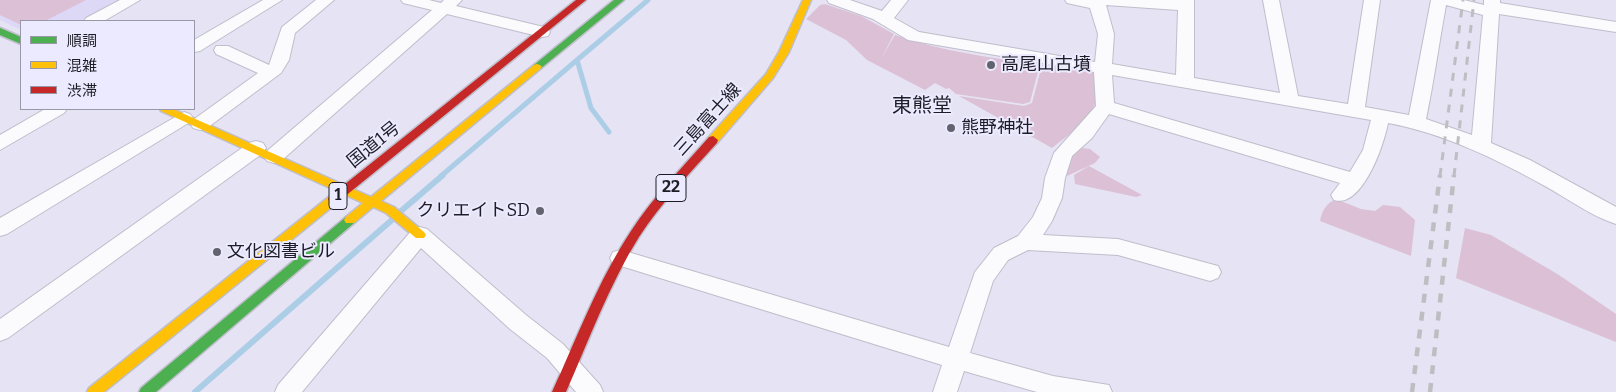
<!DOCTYPE html>
<meta charset="utf-8">
<style>
body{margin:0}
#map{position:relative;width:1616px;height:392px;overflow:hidden;background:#e5e3f4;font-family:Bitter,"Noto Sans JP",serif}
canvas{display:block}
.legend{position:absolute;left:20px;top:20px;width:175px;height:90px;box-sizing:border-box;background:#eceafe;border:1px solid #9998a8;margin:0;padding:6px 9px;list-style:none;font-size:15px;color:#1d1c27}
.legend li{display:flex;align-items:center;gap:10px;height:25px}
.legend b{width:25px;border:1px solid #9998a8}
</style>
<div id="map">
<canvas width="1616" height="392"></canvas>
<ul class="legend">
<li><b style="height:6px;background:#4caf50"></b>順調</li>
<li><b style="height:6px;background:#ffc107"></b>混雑</li>
<li><b style="height:6px;background:#c62828"></b>渋滞</li>
</ul>
</div>
<script>
const g = document.querySelector('canvas').getContext('2d');
g.lineJoin = 'round';
function paint(path, color) { g.fillStyle = color; g.fill(path, 'evenodd'); }
function stroke(path, color, width, dash) { g.strokeStyle = color; g.lineWidth = width; g.lineCap = dash ? 'butt' : 'round'; g.setLineDash(dash || []); g.stroke(path); }
function write(font, color, halo, rows, align = 'center') {
  g.font = font + ' Bitter,"Noto Sans JP",serif'; g.lineWidth = 4; g.setLineDash([]); g.textBaseline = 'middle'; g.strokeStyle = halo; g.fillStyle = color; for (const [text, x, y, turn = 0] of rows) {
    g.save(); g.translate(x, y); g.rotate((+turn || 0) * Math.PI / 180); g.textAlign = isNaN(turn) ? turn : align; if (halo) g.strokeText(text, 0, 0); g.fillText(text, 0, 0); g.restore();
  }
}
const built = new Path2D(`
 M0 0H122L81 21H21V30L0 20Z`);
const green = new Path2D(`
 M0 0H86L45 21H21V25L0 15Z
 M825 4 861 16 894 34 881 59 895 35C942 51 990 58 1040 64L1030 102 1023 104 956 94 949 88 946 89 935 83 925 90 867 60 846 40 806 19 820 5Z
 M1042 65 1097 73C1097 81 1099 93 1096 101 1091 120 1067 136 1052 148L959 96 1024 106 1032 103Z
 M1083 148 1090 149 1100 157 1095 163 1067 176 1062 171C1066 162 1073 150 1083 148Z
 M1089 166 1142 195 1136 197 1075 184 1074 175Z
 M1336 199 1361 209 1375 211 1383 205 1400 207 1415 220 1411 256 1320 221C1322 210 1327 203 1336 199Z
 M1465 228 1491 235 1559 275 1616 314V342L1456 278Z`);
const streamFar1 = new Path2D(`
 M609 132 591 108 577 60 648 0
 M441 176 577 60`);
const stream = new Path2D(`
 M401 211 443 175
 M195 392 393 219`);
const street = new Path2D(`
 M120 0H140L104 21H84L86 18Z
 M263 0H282L200 51 194 52V40Z
 M316 0H334L295 33 289 60 281 73 207 128 200 130 193 128 191 124 193 120 258 73 216 54 214 50 216 46H228L269 65 282 27Z
 M401 0H429L441 3 444 0H462L456 6 548 28 550 32 548 36 542 37 447 14 281 161 274 163 267 161 264 156 267 151 432 10 403 3Z
 M827 0H850L882 11 891 0H908L894 18 919 32 1095 62 1098 34 1090 8 1067 3 1065 0H1194V78L1280 93 1263 0H1279L1298 96 1348 104 1364 0H1380L1365 107 1409 115 1431 0H1464L1484 5V0H1500V3L1616 22V32L1499 14 1491 143 1530 160 1616 207V224C1591 216 1567 198 1545 186 1496 159 1443 133 1388 123 1384 145 1362 209 1334 200L1331 195 1340 183 1109 114 1092 138 1072 156 1065 178 1062 198 1052 221 1043 235 1118 239 1218 266 1221 272 1218 278 1210 281 1118 255 1028 250 1008 260 993 281 970 353 1053 376 1109 385 1112 392H1037L964 371 957 392H933L942 365 621 266 613 264 610 258 613 252 621 250 949 347 975 272 994 248 1018 236 1033 217 1042 198 1045 178 1054 153 1096 106 1094 72 908 40 873 19 829 3ZM1106 5 1178 10 1176 75 1112 64 1114 34ZM1446 5 1483 15 1472 135 1426 119C1434 81 1439 43 1446 5ZM1112 75 1371 120 1363 150 1350 172 1114 103Z
 M45 109H67L64 113 0 150V135Z
 M184 112 190 114 193 118 190 122 7 234 0 236V218Z
 M256 141 263 143 266 148 263 153 8 338 0 341V319L249 143Z
 M420 227 427 229 526 315 563 344 600 385 603 392H576L547 358 510 329 421 248 302 392H275L278 385 413 229Z`);
const fast = new Path2D(`
 M614 0H624L540 69H534L532 67 534 65Z
 M0 28 21 37V44L0 35Z
 M350 216 354 217 356 220 354 223 156 392H139L141 388 346 217Z`);
const slow = new Path2D(`
 M803 0H811L789 52 773 78 717 143H709L708 140 709 137 766 74 779 52Z
 M537 64 540 65 542 67 540 69 381 201 394 207 424 232 426 235 424 238H416L386 213 373 207 354 223H346L344 220 346 217 363 203 161 111 160 109H173L371 197 534 65Z
 M334 195 338 196 340 199 338 202 104 392H87L89 388 330 196Z`);
const jam = new Path2D(`
 M576 0H586L338 202H330L328 199 330 196Z
 M713 136 718 140 717 143C690 173 661 203 639 237 609 285 589 340 566 392H552C577 338 598 281 631 231 653 197 682 168 709 137Z`);
const railFar1 = new Path2D(`
 M1440 176 1463 0
 M1454 176 1474 0`);
const rail = new Path2D(`
 M1412 392 1440 175
 M1430 392 1454 175`);
const markers = [
 [991,65,5,"#63626f"],
 [951,128,5,"#63626f"],
 [540,211,5,"#63626f"],
 [217,252,5,"#63626f"]
];
const shields = [
 [671,188,30],
 [338,196,18]
];
const shieldNames = [
 ["22",671,188],
 ["1",338,196]
];
const poiNames = [
 ["高尾山古墳",1001,65],
 ["熊野神社",961,128],
 ["クリエイトSD",530,211,"right"],
 ["文化図書ビル",227,252]
];
const streetNames = [
 ["三島富士線",708,120,-48],
 ["国道1号",374,145,-39]
];
const quarterNames = [
 ["東熊堂",922,106]
];
paint(built, '#dcd8f6');
paint(green, '#dcc1d6');
stroke(streamFar1, '#accde6', 5);
stroke(stream, '#accde6', 6);
stroke(street, '#bfbecb', 2);
stroke(fast, '#bfbecb', 3);
stroke(slow, '#bfbecb', 3);
stroke(jam, '#bfbecb', 3);
paint(street, '#fbfbfd');
paint(fast, '#4caf50');
paint(slow, '#ffc107');
paint(jam, '#c62828');
stroke(railFar1, '#bebec2', 3, [8, 8]);
stroke(rail, '#bebec2', 4.5, [9, 9]);
for (const [x, y, r, color] of markers) { const dot = new Path2D(); dot.arc(x, y, r, 0, 2 * Math.PI); g.fillStyle = color; g.fill(dot); stroke(dot, '#eceafe', 2); }
for (const [x, y, w] of shields) { const box = new Path2D(); box.roundRect(x - w / 2, y - 13.5, w, 27, 4); g.fillStyle = '#eceafe'; g.fill(box); stroke(box, '#1d1c27', 1); }
write('bold 16px', '#1d1c27', null, shieldNames);
write('18px', '#1d1c27', '#eceafe', poiNames, 'left');
write('18px', '#1d1c27', '#eceafe', streetNames);
write('20px', '#1d1c27', '#eceafe', quarterNames);
</script>
